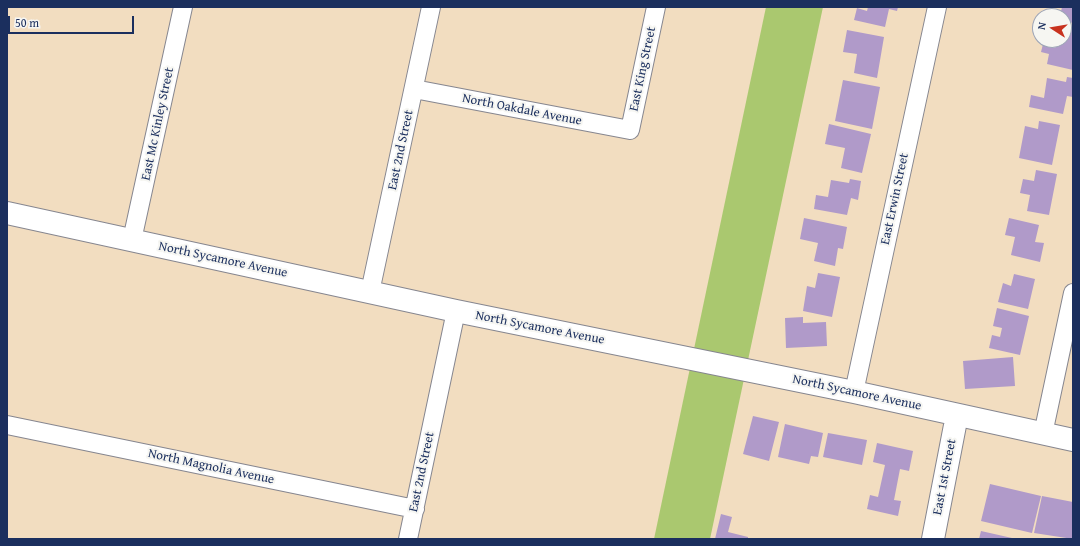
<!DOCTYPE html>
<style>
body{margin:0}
#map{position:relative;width:1080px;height:546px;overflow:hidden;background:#f2ddc0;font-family:"Gentium Book Plus",serif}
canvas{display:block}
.frame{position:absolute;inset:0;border:8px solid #1b2f5e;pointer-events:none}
.north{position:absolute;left:1032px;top:8px;width:40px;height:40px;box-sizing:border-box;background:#f6f6f2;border:1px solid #9ea6b7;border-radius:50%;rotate:282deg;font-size:11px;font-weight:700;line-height:16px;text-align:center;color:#1b2f5e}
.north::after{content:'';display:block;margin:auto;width:14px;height:18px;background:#c8321e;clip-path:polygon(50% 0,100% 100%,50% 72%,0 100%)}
.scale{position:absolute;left:8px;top:16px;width:126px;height:18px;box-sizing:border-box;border:2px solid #1b2f5e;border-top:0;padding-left:5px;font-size:12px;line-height:14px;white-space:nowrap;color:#1b2f5e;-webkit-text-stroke:3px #f6f6f2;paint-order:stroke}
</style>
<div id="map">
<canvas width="1080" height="546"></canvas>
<div class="frame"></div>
<div class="north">N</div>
<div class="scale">50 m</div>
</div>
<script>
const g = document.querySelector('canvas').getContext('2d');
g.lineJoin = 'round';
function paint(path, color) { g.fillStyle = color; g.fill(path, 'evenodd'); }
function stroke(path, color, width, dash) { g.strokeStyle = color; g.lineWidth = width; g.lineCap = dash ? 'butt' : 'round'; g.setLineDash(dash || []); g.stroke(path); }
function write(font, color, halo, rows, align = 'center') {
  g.font = font + ' "Gentium Book Plus",serif'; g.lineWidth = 4; g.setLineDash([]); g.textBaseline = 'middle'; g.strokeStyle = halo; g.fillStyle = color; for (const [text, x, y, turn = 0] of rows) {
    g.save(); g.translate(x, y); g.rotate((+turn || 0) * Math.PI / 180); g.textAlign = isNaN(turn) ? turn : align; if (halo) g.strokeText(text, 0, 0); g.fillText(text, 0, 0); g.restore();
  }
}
const green = new Path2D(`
 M766 7H823L710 539H654Z`);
const building = new Path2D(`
 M868 7H898L897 11 889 9 885 27 854 20 857 8 867 11Z
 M1062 7H1073V23L1064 21V16H1060Z
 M1064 27 1073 29V70L1047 64 1049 54 1041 52 1044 40H1064Z
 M847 30 884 37 877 78 854 73 857 54 843 52Z
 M1067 77 1073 78V97L1067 96 1063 114 1029 107 1031 95 1044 98 1047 78 1066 82Z
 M843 80 880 87 872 129 835 121Z
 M1039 121 1060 125 1052 165 1019 158 1025 126 1038 129Z
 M829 124 871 134 862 173 841 168 845 148 825 144Z
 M1036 170 1057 174 1049 215 1027 211 1030 195 1020 193 1023 179 1034 181Z
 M850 179 861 181 858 200 851 198 847 215 814 209 816 195 828 197 831 180 849 183Z
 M804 218 847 227 843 249 838 248 835 266 814 261 818 243 800 239Z
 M1009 218 1039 225 1035 242 1044 243 1040 262 1011 255 1015 237 1005 235Z
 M818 273 840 277 832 317 803 311 807 286 815 288Z
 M1014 274 1035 279 1028 309 998 302 1003 283 1011 286Z
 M997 308 1029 316 1020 355 989 348 992 335 1000 337 1002 328 993 326Z
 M803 317V323L826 322 827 346 786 348 785 318Z
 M1013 357 1015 386 965 389 963 361Z
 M753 416 779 422 769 461 743 454Z
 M785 424 823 433 818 457 811 456 809 464 778 457Z
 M828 433 867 440 862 465 823 457Z
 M877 443 913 451 909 471 900 469 894 500 901 501 898 516 867 509 870 495 878 497 885 465 873 462Z
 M990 484 1041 496 1032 533 981 521Z
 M1042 496 1073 502V539L1034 533Z
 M721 514 732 517 728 532 748 537V539H715Z
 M981 531 1012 538V539H979Z`);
const minor = new Path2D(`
 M414 89 630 130 656 7
 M132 240 183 7
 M370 292 431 7
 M854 392 937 7
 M7 425 415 509
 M1043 434 1073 293
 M408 539 456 311`);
const tertiary = new Path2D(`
 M7 213 456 311 854 392 1073 440
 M933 539 957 415`);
const streetNames = [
 ["East King Street",643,69,-78],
 ["North Oakdale Avenue",522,110,11],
 ["East Mc Kinley Street",158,124,-78],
 ["East 2nd Street",401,150,-78],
 ["East Erwin Street",895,199,-78],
 ["North Sycamore Avenue",223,260,12],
 ["North Sycamore Avenue",540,328,11],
 ["North Sycamore Avenue",857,393,12],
 ["North Magnolia Avenue",211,467,12],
 ["East 2nd Street",422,472,-78],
 ["East 1st Street",945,477,-79]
];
paint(green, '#aac86f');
paint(building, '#b09ac9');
stroke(minor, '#86868f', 20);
stroke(tertiary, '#86868f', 24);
stroke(minor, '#fff', 18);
stroke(tertiary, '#fff', 22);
write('13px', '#1b2f5e', '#f6f6f2', streetNames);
</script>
